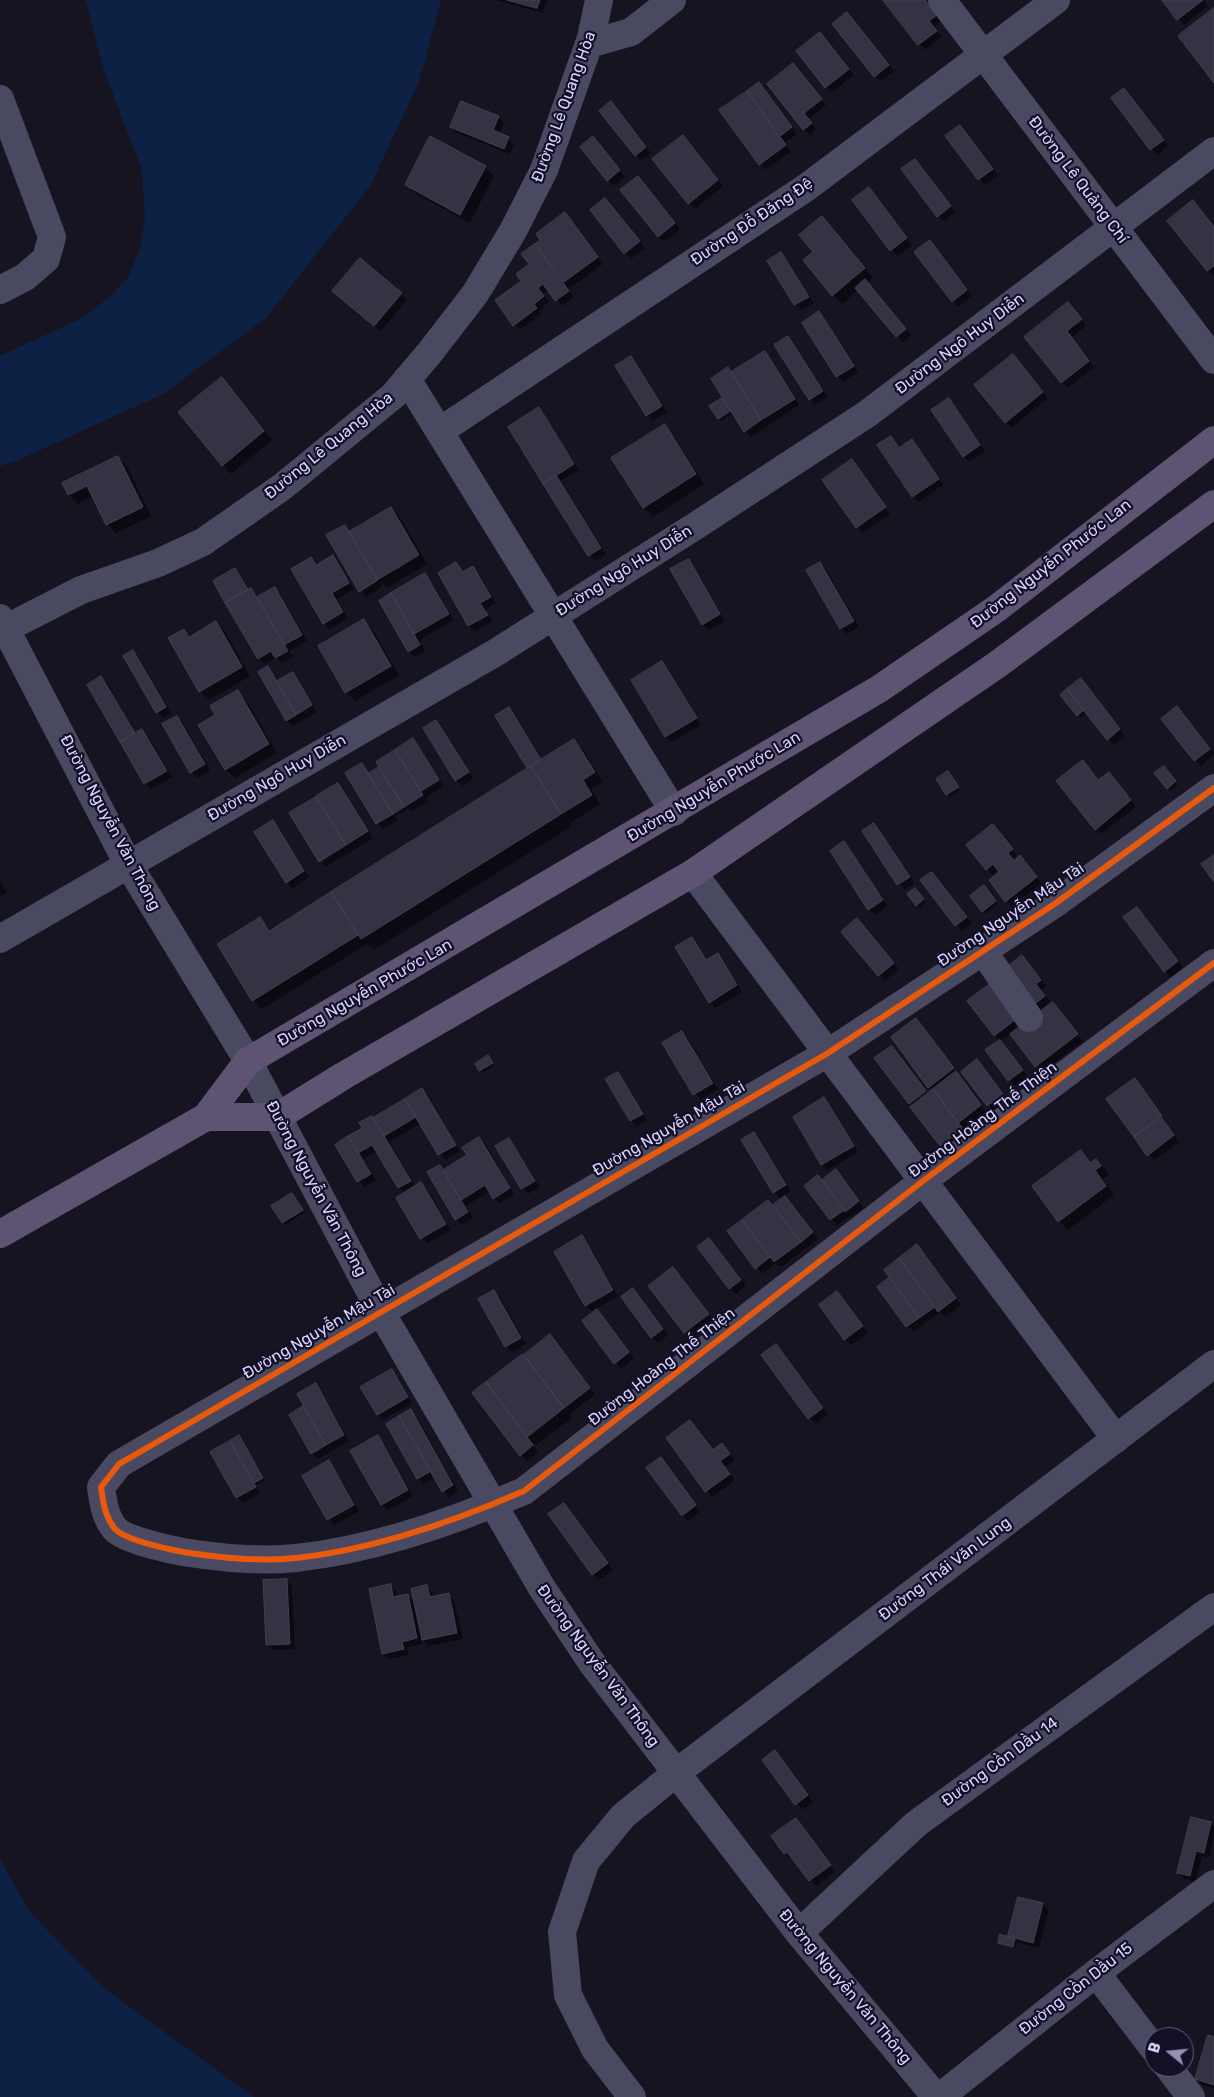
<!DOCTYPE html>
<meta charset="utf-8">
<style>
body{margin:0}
#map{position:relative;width:1214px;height:2097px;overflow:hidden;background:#161421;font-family:Rubik,sans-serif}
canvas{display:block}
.north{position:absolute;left:1144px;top:2027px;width:50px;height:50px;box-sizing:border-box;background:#130f26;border:1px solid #625e7d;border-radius:50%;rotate:287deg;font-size:14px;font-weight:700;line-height:20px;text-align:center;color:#d9d4ff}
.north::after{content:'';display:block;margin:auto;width:18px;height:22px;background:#9591b1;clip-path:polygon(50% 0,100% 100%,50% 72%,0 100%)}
</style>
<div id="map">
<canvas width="1214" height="2097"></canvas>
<div class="north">B</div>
</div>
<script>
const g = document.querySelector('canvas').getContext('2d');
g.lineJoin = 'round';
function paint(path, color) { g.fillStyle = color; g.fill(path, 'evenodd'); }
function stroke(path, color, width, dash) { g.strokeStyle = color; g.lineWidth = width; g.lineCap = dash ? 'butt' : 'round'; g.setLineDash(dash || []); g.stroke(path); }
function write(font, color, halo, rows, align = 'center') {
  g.font = font + ' Rubik,sans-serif'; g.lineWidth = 4.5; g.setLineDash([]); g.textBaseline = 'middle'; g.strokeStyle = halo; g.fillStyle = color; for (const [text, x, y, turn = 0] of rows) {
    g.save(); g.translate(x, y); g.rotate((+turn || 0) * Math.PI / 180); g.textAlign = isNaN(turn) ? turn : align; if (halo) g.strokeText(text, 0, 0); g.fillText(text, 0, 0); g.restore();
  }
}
const water = new Path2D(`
 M86 0H441L419 82 370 186 266 318 163 394 16 461 0 466V356L82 318 111 296 128 277 140 250 145 217 142 171 104 70Z
 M0 1859 29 1911 105 1989 254 2097H0Z`);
const shadow = new Path2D(`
 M496 0H547L543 13Z
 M885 0H925L941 21 934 27 942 37 925 50Z
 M1163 0H1204L1208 6 1184 25Z
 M847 13 894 71 880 81 875 76Z
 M826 40 854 75 832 92 826 87Z
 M793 65 826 105 809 119 816 129 810 135 804 129Z
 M759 83 797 134 784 143 791 152 765 170 760 164Z
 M1129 96 1168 146 1157 155 1113 99Z
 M616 109 651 153 641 161 601 111Z
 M498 117 504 123 499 134 508 138 514 144 510 154 457 133 451 127Z
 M960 126 998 175 985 185 947 137Z
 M593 137 625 177 613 186 608 180Z
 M688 142 723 186 695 209 689 203Z
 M915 160 955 212 944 221 938 216Z
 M485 167 494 176 470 223 416 194 407 185Z
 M638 177 680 229 664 242 658 237Z
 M874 195 912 245 897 256 854 200Z
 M605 199 645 248 631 259 592 210Z
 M565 214 603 264 568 289 574 297 562 306 549 290 543 294 549 302 539 310 541 314 520 330 514 325 523 281 530 264 523 254 542 240Z
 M822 217 873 277 867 283 911 335 903 342 858 290 842 304 833 295 815 252Z
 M1214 227V276L1208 270Z
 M936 248 972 296 958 307 953 301Z
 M781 254 814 303 801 310 769 261Z
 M401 294 407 299 381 331 340 297Z
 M1074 310 1086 326 1071 338 1094 367 1068 388 1026 338Z
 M819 313 858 372 843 382 837 376Z
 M788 338 828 397 815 405 810 399Z
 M764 353 799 405 751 437 745 431 728 369 732 373Z
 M631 358 667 412 653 421 647 415Z
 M1018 361 1048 398 1011 428 1006 422Z
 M230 388 272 440 231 474 223 465Z
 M949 400 985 451 969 462 964 456Z
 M539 409 579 470 561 481 606 554 595 561 509 427Z
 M730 412 731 414 721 421 720 419Z
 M665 426 673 435 704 484 653 517 644 508 613 458Z
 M891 438 900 448 911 440 943 485 919 502 913 496Z
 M118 457 127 466 151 516 116 533 107 524 93 496 78 504 69 495 64 484Z
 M852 461 890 514 862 533 857 527Z
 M391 508 400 517 427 564 387 588 380 581 382 587 366 597 360 591 345 526 351 532Z
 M333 557 354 589 337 599 348 618 330 629 324 623 311 559 317 565Z
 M688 560 694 566 725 621 709 630 703 624Z
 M456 563 464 572 473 568 478 573 496 603 485 610 493 621 475 631 469 626 439 573Z
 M820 563 826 569 859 627 847 634 841 628Z
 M425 575 431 581 454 620 419 640 425 651 415 657 409 651 380 601Z
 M275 588 280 594 307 641 289 651 293 657 282 663 276 657 265 664 259 659 226 603 251 589 258 598Z
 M364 621 373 630 399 675 355 701 346 692Z
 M216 623 225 632 250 676 209 700 200 691 184 630 191 637Z
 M133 651 138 657 171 713 163 718 157 712Z
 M662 663 701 725 672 742 666 737 633 681Z
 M268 668 278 682 293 673 317 712 293 726 287 720Z
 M101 678 107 683 136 734 142 730 148 736 172 777 151 789 145 784 88 685Z
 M1086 686 1125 736 1114 745 1087 712 1080 718 1078 715Z
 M238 692 247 701 277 753 235 778 226 770 200 725 217 715Z
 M1177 707 1214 754 1201 766 1162 719Z
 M509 709 514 715 542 761 574 741 583 750 603 782 591 789 600 804 570 823 572 826 374 950 367 944 262 1009 253 1000 219 944 260 919 271 931 530 769 497 716Z
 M177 717 183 723 210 770 197 778 191 772 164 725Z
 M436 722 473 778 462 786 456 780Z
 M413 740 444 786 425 798 428 801 411 812 408 809 395 816 398 820 383 829 377 823 361 765 370 774 379 768 383 772 378 762Z
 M1088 767 1099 781 1115 779 1136 807 1101 834 1096 829Z
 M1166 770 1178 785 1170 791 1168 788Z
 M951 775 960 790 950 797 947 794Z
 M337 784 373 838 326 867 291 814Z
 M272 822 309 877 292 888 287 882Z
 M874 825 915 883 904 890 863 832Z
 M999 832 1017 856 1012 859 1014 862 1020 857 1042 883 1012 906 1006 901 1001 872 999 870 992 875 987 869Z
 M844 843 888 906 875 915 869 909Z
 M932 873 972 923 962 931 922 881Z
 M0 881 7 893 0 896Z
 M914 889 926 902 920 908 908 895Z
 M986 889 998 904 986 914 972 897Z
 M1137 908 1183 967 1170 977 1165 971Z
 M863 926 899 969 885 981 843 932Z
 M691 938 707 961 717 954 723 960 742 992 715 1008 710 1002Z
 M1022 957 1046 986 1041 990 1050 1002 1039 1011 1033 1005Z
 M969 1001 1026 1024 1053 1003 1083 1041 1042 1072 1011 1033 1000 1041 1028 1077 1015 1086 987 1051 1000 1041Z
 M921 1025 986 1112 963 1129 967 1135 947 1151 910 1103 897 1053 928 1094 933 1090 929 1087Z
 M682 1032 688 1038 718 1089 700 1100 664 1044Z
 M488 1057 494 1065 483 1073 480 1070Z
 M977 1060 1008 1100 994 1111 962 1072Z
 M618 1073 647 1120 637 1126 631 1120Z
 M1135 1080 1179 1142 1154 1160 1108 1100Z
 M422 1090 428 1095 460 1151 445 1160 421 1123 389 1142 416 1187 421 1184 427 1190 451 1230 427 1244 397 1198 405 1194 399 1187 377 1151 363 1159 376 1180 364 1187 336 1145Z
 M824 1099 858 1152 828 1170 822 1164Z
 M754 1134 791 1191 780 1198 774 1192Z
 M479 1139 485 1144 514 1194 499 1204 490 1191 466 1206 473 1218 462 1225 456 1219 440 1166 444 1170 469 1156Z
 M509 1139 540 1187 528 1194 522 1188Z
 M1081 1152 1091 1163 1096 1160 1105 1169 1109 1175 1103 1179 1114 1195 1068 1230 1059 1221Z
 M836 1171 864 1208 837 1225 831 1219 822 1181Z
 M295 1197 304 1213 285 1225 283 1222Z
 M785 1198 818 1239 781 1267 776 1263 762 1274 729 1232 768 1201 773 1206Z
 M582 1237 587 1243 618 1296 592 1311 586 1305Z
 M714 1245 746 1286 736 1294 730 1288Z
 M917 1246 961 1305 945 1317 940 1312 913 1332 879 1287 891 1278Z
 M673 1269 713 1320 691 1338 685 1332Z
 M494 1291 500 1297 526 1344 512 1352 506 1346Z
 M837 1293 868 1333 851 1345 845 1339Z
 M638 1296 668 1335 658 1343 652 1337Z
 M602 1317 634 1358 621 1369 584 1322Z
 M550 1336 595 1394 570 1414 572 1418 536 1445 529 1440 538 1452 527 1461 521 1455 524 1356Z
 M776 1345 828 1414 815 1424 763 1356Z
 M391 1371 397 1376 412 1403 383 1420 378 1415Z
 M315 1385 321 1391 349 1441 318 1459 312 1453 290 1415 305 1407Z
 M411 1411 417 1417 458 1491 449 1497 436 1477 423 1484 418 1478Z
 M690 1421 713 1451 722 1444 735 1460 725 1467 735 1480 712 1497 668 1438Z
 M239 1437 265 1481 256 1485 260 1493 243 1503 237 1497 212 1453Z
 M377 1437 383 1443 413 1496 388 1510 382 1504Z
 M328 1462 334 1468 359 1511 334 1525 328 1519Z
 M666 1465 700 1512 688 1521 682 1515Z
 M564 1505 613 1570 599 1580 593 1574Z
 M287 1580 292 1586 295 1649 273 1650 267 1645Z
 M390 1585 396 1591 397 1597 407 1595 416 1603 427 1587 432 1593 434 1598 448 1595 454 1600 463 1639 429 1646 421 1637 422 1644 407 1647 409 1655 389 1659 383 1653Z
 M780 1758 813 1802 802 1810 764 1760Z
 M1210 1823 1214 1826V1838L1209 1858 1202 1856 1196 1881 1184 1879 1178 1873Z
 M801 1825 835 1872 816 1886 793 1858 791 1859 785 1854 773 1836Z
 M1019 1898 1043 1904 1049 1910 1039 1948 1017 1942 1015 1949 999 1942 1012 1939 1009 1936Z
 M1214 2038V2088L1202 2085 1196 2079Z`);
const building = new Path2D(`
 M507 0H540L537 8Z
 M883 0H925L937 15 929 21 937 31 918 45Z
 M1162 0H1203L1177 20Z
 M1214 8V83L1178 36Z
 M847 12 889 65 874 77 832 24Z
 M820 32 849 69 825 88 796 51Z
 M793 63 822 99 804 113 812 123 803 130 767 84Z
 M759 82 792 127 779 137 747 91Z
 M1124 88 1164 140 1150 150 1111 98Z
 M747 91 786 145 759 165 719 110Z
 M461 101 499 116 493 130 509 137 504 149 450 127Z
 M611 101 646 147 635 156 599 111Z
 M960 125 993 169 978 180 945 136Z
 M683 135 718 180 688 204 652 159Z
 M430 136 486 166 460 215 405 185Z
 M593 136 620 170 607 181 580 147Z
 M915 159 951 206 937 217 901 169Z
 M638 176 675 223 658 237 620 190Z
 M869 187 907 238 890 251 852 200Z
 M605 198 640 241 624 254 590 210Z
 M1193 200 1214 227V266L1207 271 1167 221Z
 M565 212 598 257 564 282 535 244 540 240 536 234Z
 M822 216 865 268 832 296 803 260 813 252 799 235Z
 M930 240 967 290 952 302 914 252Z
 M535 244 569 291 555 301 543 284 538 288 544 296 534 304 537 308 513 326 495 300 521 281 516 274 529 264 521 254Z
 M781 252 809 297 794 305 767 261Z
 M360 258 402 293 374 326 332 291Z
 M865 279 906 329 896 337 855 288Z
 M1068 302 1082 319 1067 331 1089 361 1061 383 1024 337Z
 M819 311 854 366 836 377 802 323Z
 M788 336 823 391 809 400 774 345Z
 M765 351 795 399 761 420 731 372Z
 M1013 354 1043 392 1005 423 974 385Z
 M631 356 662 406 646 416 615 366Z
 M728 367 761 420 744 432 711 379Z
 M222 377 264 431 222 466 178 412Z
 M722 398 730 411 718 419 709 406Z
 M949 398 980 445 963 457 931 410Z
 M539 407 574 464 543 484 508 427Z
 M665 424 696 474 643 508 611 458Z
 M891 436 899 448 912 439 939 479 912 497 877 445Z
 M118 456 143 507 106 525 87 486 68 495 62 483Z
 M852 459 886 507 856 528 822 480Z
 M556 475 601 548 588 556 543 484Z
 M391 507 419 555 377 580 349 532Z
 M345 525 378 580 359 592 326 535Z
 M333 555 349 583 332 593 343 612 323 624 291 569 311 557 316 565Z
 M689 559 720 614 702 625 670 569Z
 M456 562 463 572 473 566 491 597 480 603 488 615 468 626 438 573Z
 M820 562 854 621 840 629 806 570Z
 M235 568 248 590 225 603 213 581Z
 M425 573 449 614 414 634 391 593Z
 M275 587 302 635 284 645 257 597Z
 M251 588 288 651 275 658 271 651 258 659 225 603Z
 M391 593 420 645 408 652 379 601Z
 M364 619 391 666 345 693 318 646Z
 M216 621 242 667 199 692 168 638 184 629 189 637Z
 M133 650 166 707 156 713 123 656Z
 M662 661 697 718 665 737 631 680Z
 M268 666 296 715 286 721 258 672Z
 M293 672 312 705 296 715 277 681Z
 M101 676 135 733 120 742 87 685Z
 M1081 678 1120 729 1107 740 1067 689Z
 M1067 689 1084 710 1077 716 1060 695Z
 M238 690 269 744 225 770 198 725 215 715 210 706Z
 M1177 706 1210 749 1194 761 1161 719Z
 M509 707 541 760 527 768 495 716Z
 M177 716 205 764 190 773 162 724Z
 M436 720 469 772 455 781 423 728Z
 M142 729 167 771 144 784 120 742Z
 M413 738 439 780 421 791 395 750Z
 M574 739 595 772 583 780 592 795 561 814 531 766Z
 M395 750 423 795 404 807 376 762Z
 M1083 760 1098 780 1109 772 1131 800 1095 830 1056 781Z
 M362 763 393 814 376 824 345 773Z
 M531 766 561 814 361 939 331 892Z
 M1164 766 1176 781 1167 789 1154 773Z
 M379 767 404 807 393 814 368 774Z
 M948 771 959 787 946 795 936 779Z
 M338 783 368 831 346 845 316 796Z
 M316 797 346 845 319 862 289 813Z
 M273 820 304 871 286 883 254 832Z
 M874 823 910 877 897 885 862 831Z
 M993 824 1013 849 1008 853 1014 861 1020 855 1037 877 1005 902 989 880 999 872 993 864 986 870 966 845Z
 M844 841 883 900 868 910 830 851Z
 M1214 855V882L1201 864Z
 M932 872 967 917 955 926 920 880Z
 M984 885 996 901 982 912 970 896Z
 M915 888 924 899 916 906 907 894Z
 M331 892 358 935 252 1001 217 944 260 917 269 931Z
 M1137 907 1178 961 1164 972 1123 917Z
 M857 918 894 963 878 976 841 932Z
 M692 937 706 960 718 953 737 985 709 1003 675 947Z
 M1022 955 1041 980 1036 984 1045 996 1032 1006 1005 969Z
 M994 981 1020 1016 994 1036 967 1001Z
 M1053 1002 1078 1034 1035 1067 1010 1034Z
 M916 1018 954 1068 928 1088 891 1037Z
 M682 1031 713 1083 693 1095 662 1043Z
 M1000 1040 1023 1070 1008 1081 985 1050Z
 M892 1046 926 1091 909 1104 874 1058Z
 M488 1055 493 1063 479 1071 475 1064Z
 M977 1059 1003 1094 987 1106 961 1072Z
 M956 1071 981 1105 958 1123 933 1089Z
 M618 1072 643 1114 630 1121 605 1079Z
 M1135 1078 1162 1116 1134 1137 1106 1099Z
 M422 1088 456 1145 438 1155 405 1099Z
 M933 1089 963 1129 940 1146 910 1107Z
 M824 1097 854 1146 821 1165 793 1117Z
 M405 1099 416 1117 384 1136 373 1118Z
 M372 1116 411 1181 398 1188 372 1145 358 1153 348 1136 362 1128 359 1123Z
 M1161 1117 1174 1135 1147 1156 1134 1137Z
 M754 1132 786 1185 773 1193 741 1140Z
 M348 1136 371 1174 357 1182 335 1145Z
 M479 1137 510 1188 493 1199 485 1185 461 1200 443 1170 467 1155 462 1148Z
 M509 1138 535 1181 521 1189 495 1146Z
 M1081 1150 1090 1163 1096 1159 1101 1166 1095 1170 1106 1186 1058 1222 1032 1186Z
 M440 1165 468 1212 455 1220 427 1172Z
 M836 1169 859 1201 845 1212 822 1180Z
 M818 1175 844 1210 830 1220 804 1186Z
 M421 1182 446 1224 420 1239 396 1198Z
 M292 1193 303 1210 282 1223 271 1206Z
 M785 1196 813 1232 801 1242 773 1205Z
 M768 1200 801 1242 774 1262 742 1220Z
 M742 1220 770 1257 755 1269 727 1231Z
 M582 1235 613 1290 585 1306 554 1252Z
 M709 1238 741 1280 729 1289 697 1247Z
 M917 1244 956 1298 938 1312 899 1258Z
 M899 1258 935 1307 919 1318 884 1270Z
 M673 1267 709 1314 684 1333 648 1286Z
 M890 1277 919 1318 906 1327 877 1287Z
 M633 1288 663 1329 651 1338 621 1297Z
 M494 1290 521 1338 505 1347 478 1299Z
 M837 1291 863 1326 844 1340 819 1305Z
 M597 1309 629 1352 614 1364 582 1321Z
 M550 1334 590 1388 564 1408 524 1355Z
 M776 1344 823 1408 808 1419 761 1355Z
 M523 1354 564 1408 527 1437 486 1382Z
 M392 1369 408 1397 377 1415 360 1387Z
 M486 1382 533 1445 520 1456 472 1393Z
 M316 1383 344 1435 326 1445 297 1394Z
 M303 1406 326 1445 311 1454 289 1415Z
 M411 1409 453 1485 442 1492 399 1416Z
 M399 1416 431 1471 417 1479 386 1424Z
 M690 1420 713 1450 722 1443 730 1454 720 1461 730 1474 705 1492 666 1438Z
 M239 1435 263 1478 254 1483 230 1441Z
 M378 1435 408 1490 381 1505 350 1451Z
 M230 1441 256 1487 236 1498 210 1452Z
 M661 1457 696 1505 682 1516 646 1468Z
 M329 1460 354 1505 327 1520 302 1476Z
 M564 1503 608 1563 592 1575 548 1514Z
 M287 1579 290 1644 266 1645 263 1580Z
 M391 1584 393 1597 408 1594 417 1638 402 1642 404 1649 382 1654 369 1589Z
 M427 1585 430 1597 449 1593 457 1633 422 1640 411 1589Z
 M775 1750 808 1795 795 1805 762 1760Z
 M1191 1817 1211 1822 1204 1853 1196 1851 1190 1876 1177 1873Z
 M796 1818 831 1865 809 1881 787 1852 784 1854 771 1836Z
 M1018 1897 1043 1903 1033 1943 1008 1936Z
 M1000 1934 1015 1939 1013 1947 998 1943Z
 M1208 2035 1214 2037V2085L1195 2079Z`);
const minor = new Path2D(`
 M942 0 1214 360
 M589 44 631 32 672 0
 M0 99 52 237 46 259 25 277 0 290
 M407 379 674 812
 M440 431 807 187 1056 0
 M0 618 128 864 248 1061 381 1312 542 1588 592 1663 799 1933 936 2097
 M0 634 7 628 81 590 158 563 203 542 282 487 394 395 431 351 475 294 513 231 544 170 591 38 599 0
 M1214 788 1056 903 828 1053 119 1464 101 1487C103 1502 105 1517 115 1529 125 1540 168 1549 183 1552 220 1558 258 1562 296 1558 371 1550 455 1521 524 1491L923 1181 1214 963
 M693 873 1116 1439
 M0 939 495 653 697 525 867 414 1214 151
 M983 951 1029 1018
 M799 1933 916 1824 1214 1607
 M1096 1973 1154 2049
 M1168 2067 1191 2097
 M632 2097 595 2049 568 1995 562 1932 586 1861 623 1816 676 1773 1214 1364
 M940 2097 1096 1973 1214 1884`);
const major = new Path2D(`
 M206 1117H277L343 1076 693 873 998 664 1214 504
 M0 1234 206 1117 248 1061 879 689 996 609 1214 440`);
const cycleway = new Path2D(`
 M1214 788 1056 903 828 1053 119 1464 101 1487C103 1502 105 1517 115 1529 125 1540 168 1549 183 1552 220 1558 258 1562 296 1558 371 1550 455 1521 524 1491L923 1181 1214 963`);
const streetNames = [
 ["Đường Lê Quang Hòa",564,107,-70],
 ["Đường Lê Quảng Chí",1078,180,53],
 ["Đường Đỗ Đăng Đệ",752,222,-34],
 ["Đường Ngô Huy Diễn",960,344,-37],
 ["Đường Lê Quang Hòa",329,446,-39],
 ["Đường Nguyễn Phước Lan",1051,564,-38],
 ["Đường Ngô Huy Diễn",624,571,-32],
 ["Đường Ngô Huy Diễn",277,778,-30],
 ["Đường Nguyễn Phước Lan",714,787,-31],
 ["Đường Nguyễn Văn Thông",110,823,62],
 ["Đường Nguyễn Mậu Tài",1011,915,-34],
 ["Đường Nguyễn Phước Lan",365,993,-30],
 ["Đường Hoàng Thế Thiện",983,1120,-37],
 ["Đường Nguyễn Mậu Tài",669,1129,-30],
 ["Đường Nguyễn Văn Thông",316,1189,62],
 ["Đường Nguyễn Mậu Tài",319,1332,-30],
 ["Đường Hoàng Thế Thiện",662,1367,-38],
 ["Đường Thái Văn Lung",945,1569,-37],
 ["Đường Nguyễn Văn Thông",598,1666,54],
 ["Đường Cồn Dầu 14",1000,1762,-36],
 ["Đường Nguyễn Văn Thông",845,1987,50],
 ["Đường Cồn Dầu 15",1076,1989,-38]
];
paint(water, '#0d2144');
paint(shadow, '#0007');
paint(building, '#343243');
stroke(building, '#433f54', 1);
stroke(minor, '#4a4962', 28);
stroke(major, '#5e5373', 28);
stroke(cycleway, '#e8590c', 6);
write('16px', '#d9d4ff', '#130f26', streetNames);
</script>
